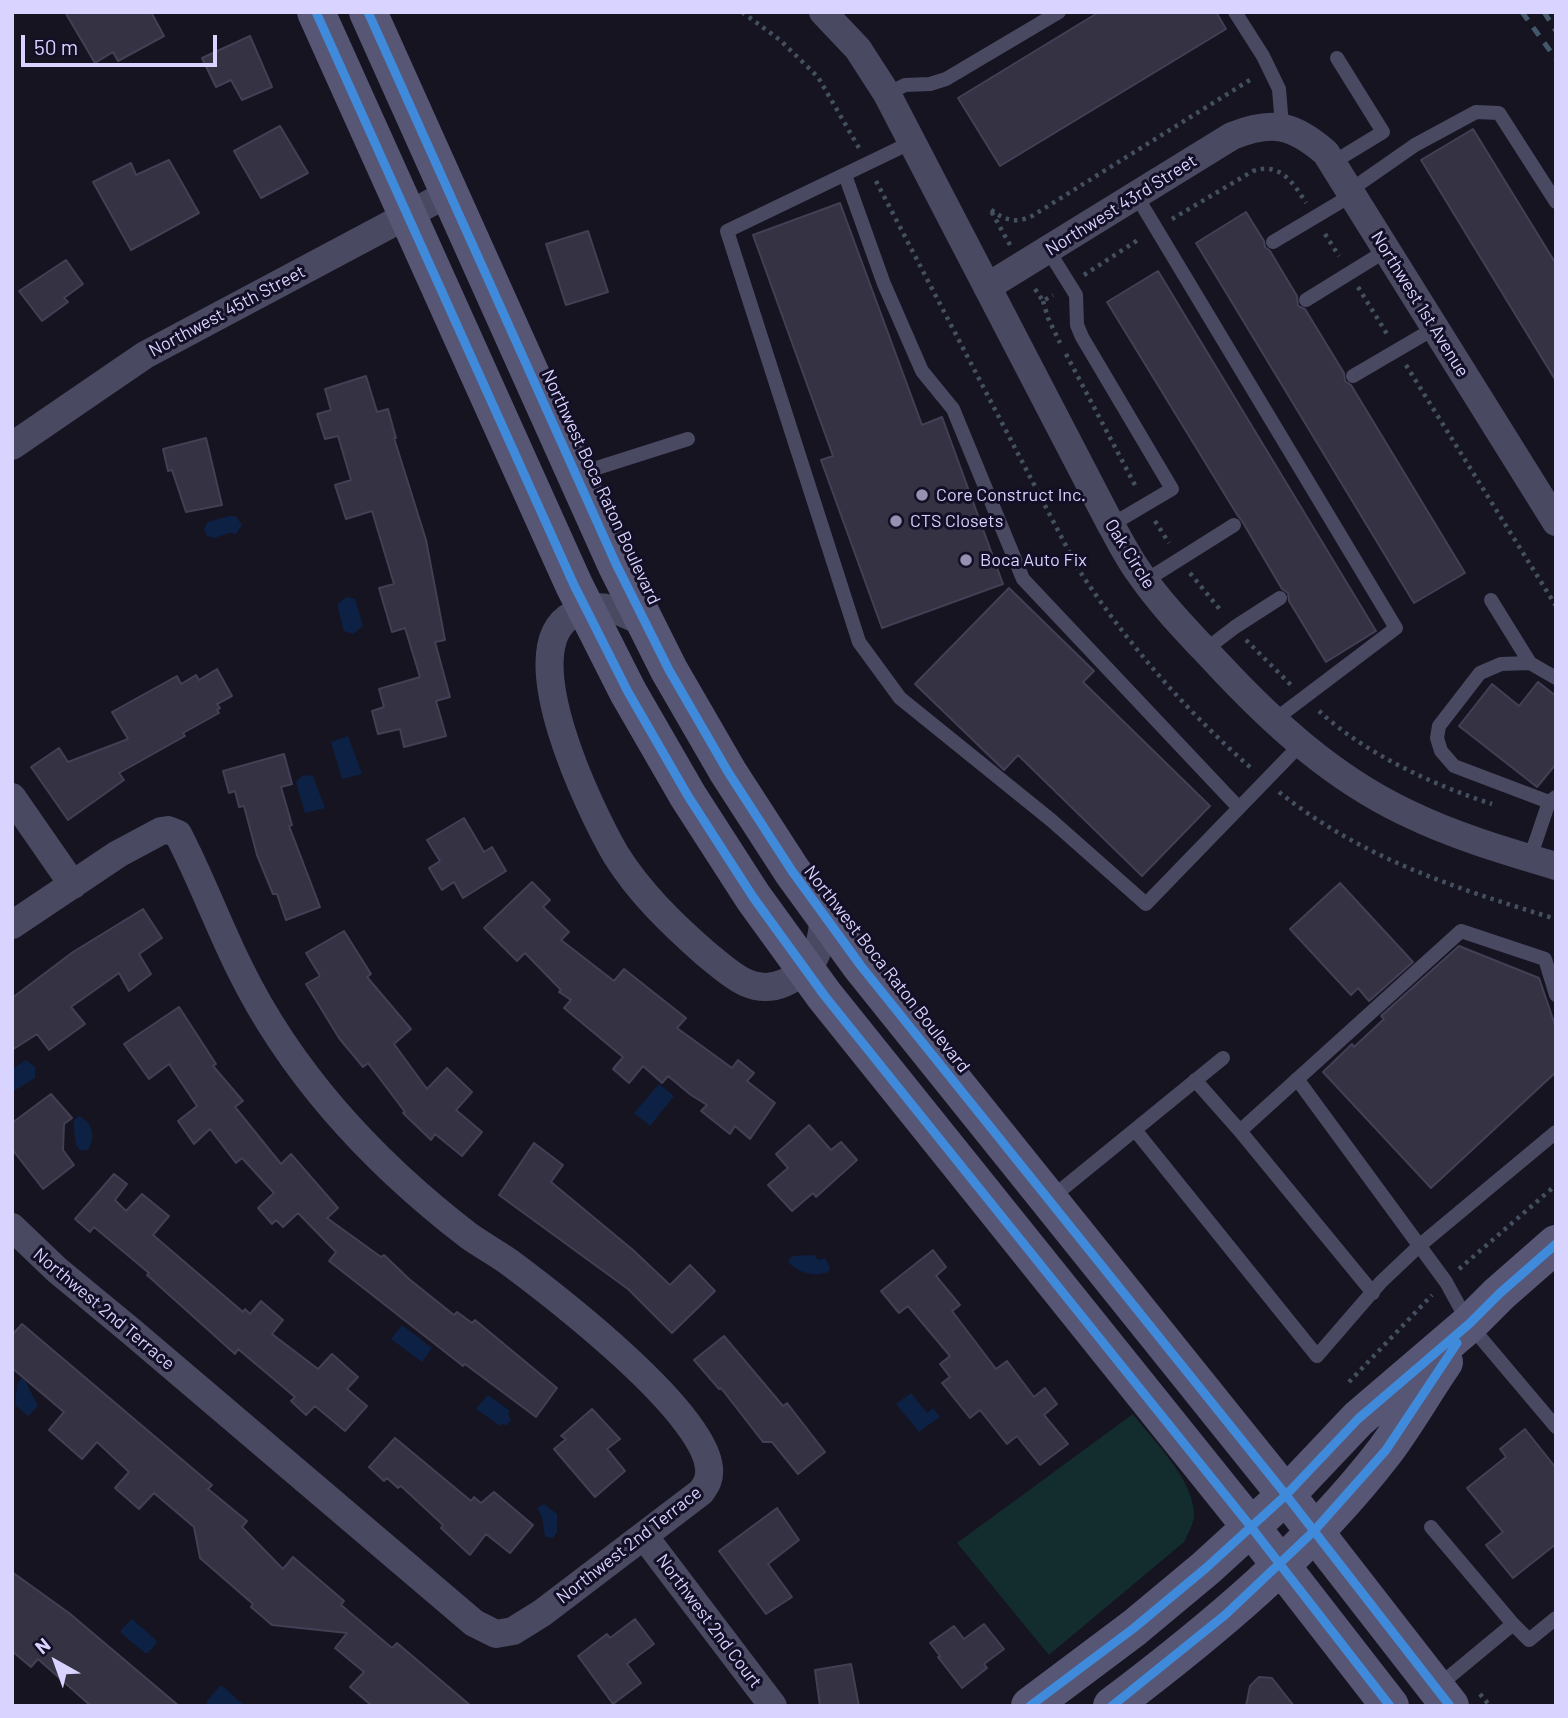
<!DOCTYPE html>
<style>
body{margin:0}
#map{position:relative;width:1568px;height:1718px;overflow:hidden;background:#161421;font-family:Barlow,sans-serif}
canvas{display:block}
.frame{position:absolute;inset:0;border:14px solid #d9d4ff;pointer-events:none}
.north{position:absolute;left:21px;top:1627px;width:70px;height:70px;-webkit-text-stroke:5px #130f26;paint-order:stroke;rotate:320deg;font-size:19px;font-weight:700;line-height:28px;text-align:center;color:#d9d4ff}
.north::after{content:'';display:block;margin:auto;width:24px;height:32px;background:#d9d4ff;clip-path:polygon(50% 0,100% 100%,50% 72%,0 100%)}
.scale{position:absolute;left:21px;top:35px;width:196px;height:32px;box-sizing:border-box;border:4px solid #d9d4ff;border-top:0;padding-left:9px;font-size:21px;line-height:24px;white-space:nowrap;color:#d9d4ff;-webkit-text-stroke:5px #130f26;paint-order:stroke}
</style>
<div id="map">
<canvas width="1568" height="1718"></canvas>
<div class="frame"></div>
<div class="north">N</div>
<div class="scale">50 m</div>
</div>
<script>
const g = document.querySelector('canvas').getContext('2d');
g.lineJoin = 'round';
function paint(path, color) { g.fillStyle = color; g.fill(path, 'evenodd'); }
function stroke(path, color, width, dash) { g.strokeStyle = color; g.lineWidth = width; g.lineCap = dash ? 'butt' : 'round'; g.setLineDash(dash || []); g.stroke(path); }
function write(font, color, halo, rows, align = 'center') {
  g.font = font + ' Barlow,sans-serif'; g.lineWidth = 6; g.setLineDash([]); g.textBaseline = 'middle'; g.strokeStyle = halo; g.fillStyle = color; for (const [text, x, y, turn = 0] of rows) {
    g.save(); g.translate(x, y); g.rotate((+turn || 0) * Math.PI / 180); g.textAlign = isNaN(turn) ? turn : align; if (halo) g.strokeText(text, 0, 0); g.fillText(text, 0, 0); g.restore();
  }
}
const green = new Path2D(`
 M1133 1414C1153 1440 1196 1482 1194 1517 1193 1525 1187 1535 1184 1542L1049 1655 957 1543Z`);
const water = new Path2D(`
 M229 516H236L242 525 236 534 229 533 214 538 207 536 204 529 208 522Z
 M347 597 355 599 363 626 353 634 344 631 337 604Z
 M348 736 362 774 342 779 331 742Z
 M303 775 313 776 325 808 305 813 296 782Z
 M26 1060 35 1067V1078L12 1092V1069Z
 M659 1084 674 1096 650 1126 634 1113Z
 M79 1116C93 1123 96 1137 88 1150H80L76 1145 73 1121Z
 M814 1255 818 1260 825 1258 830 1267 828 1272C814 1277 798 1273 788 1262L792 1256Z
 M402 1325 432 1348 422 1362 391 1339Z
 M21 1379H24C29 1387 33 1397 38 1406L28 1416 15 1405 17 1384Z
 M911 1393 927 1413 933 1408 940 1417 919 1432 896 1404Z
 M488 1395 510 1411 508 1414 511 1420 507 1425 502 1424 500 1426 476 1409Z
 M544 1504 557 1514V1532L553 1538 545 1537 542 1517 537 1508Z
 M132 1619 156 1640 157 1643 148 1653H145L121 1633V1630Z
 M220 1686C229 1688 235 1700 246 1706H210L206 1702Z`);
const building = new Path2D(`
 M65 12H151L164 36 118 61 113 52 95 63Z
 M1099 12H1216L1226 29 1000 166 958 98Z
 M250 36 272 87 242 100 231 80 216 87 202 58Z
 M280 126 308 173 261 198 234 151Z
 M1473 129 1556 264V381L1421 160Z
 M169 160 199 213 131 250 93 182 131 163 136 175Z
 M840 203 922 425 942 417 1003 584 882 628 821 460 833 456 753 235Z
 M1246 212 1264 241 1265 247 1270 251 1297 296 1298 306 1305 309 1344 373 1345 381 1351 385 1465 573 1414 603 1196 243Z
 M588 231 608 292 566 305 546 244Z
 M66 260 83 284 64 298 68 302 42 321 19 291Z
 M1158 271 1376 631 1326 662 1289 601 1288 593 1282 589 1242 521 1238 516 1107 302Z
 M366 376 377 412 388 409 396 438H394L426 540 445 640 435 642 450 697 436 701 446 736 404 747 400 729 378 734 372 711 384 707 379 689 420 677 405 628 392 632 379 588 394 584 372 511 346 519 335 485 351 480 338 436 325 439 317 414 331 410 325 389Z
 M206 438 222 505 186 512 172 470 168 471 163 449Z
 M1009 588 1094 671 1083 682 1210 806 1142 876 1018 755 1004 770 915 684Z
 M217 669 232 696 217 704 220 708 217 710 219 713 183 733 185 736 119 773 124 780 68 820 31 767 59 748 68 762 128 739 112 712 177 676 181 684 196 675 199 680Z
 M1538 682 1556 696V764L1537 787 1459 726 1492 684 1519 706Z
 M284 754 292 784 281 787 292 825 289 826 320 907 286 920 277 894H273L257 855 244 806 239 807 235 791 229 793 223 771Z
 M464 818 484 852 492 847 506 871 463 898 454 882 442 890 429 868 440 861 427 840Z
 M532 882 550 900 543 907 569 932 561 940 614 981 624 969 686 1018 677 1028 732 1068 738 1060 754 1073 747 1081 775 1103 750 1139 735 1126 730 1134 701 1111 707 1105 691 1095 668 1076 662 1083 643 1066 629 1083 613 1069 623 1057 564 1008 571 1000 559 992 561 990 525 953 517 961 484 928Z
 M1340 883 1413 962 1369 1001 1358 988 1351 995 1290 929Z
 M143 909 162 938 139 954 151 974 129 991 119 973 71 1007 85 1024 49 1050 37 1034 12 1050V998L73 952Z
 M344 931 371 974 367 977 411 1029 394 1044 427 1089 447 1068 472 1092 456 1110 482 1132 462 1156 435 1134 431 1140 403 1113 405 1112 368 1063 363 1067 339 1038 306 984 320 976 306 953Z
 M1459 946 1539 978 1556 1028V1072L1431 1188 1323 1072 1352 1044 1354 1047 1384 1019 1381 1016Z
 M179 1007 216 1064 213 1066 243 1101 235 1107 281 1164 291 1154 338 1208 327 1218 381 1257 384 1255 409 1279 454 1315 457 1312 472 1323 475 1320 557 1388 536 1417 465 1364 463 1366 329 1261 336 1252 298 1213 283 1227 276 1220 272 1224 258 1208 274 1193 242 1158 236 1163 210 1129 194 1144 178 1121 197 1106 169 1064 149 1079 124 1044Z
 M51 1094 72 1118 64 1124 63 1150 74 1165 43 1189 12 1149V1123Z
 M809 1125 831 1150 841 1142 857 1160 816 1197 813 1193 792 1211 768 1185 788 1168 776 1154Z
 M534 1143 563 1165 551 1182 633 1250 670 1285 690 1265 715 1291 672 1333 628 1289 499 1195Z
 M114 1174 127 1184 115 1200 126 1211 142 1194 169 1216 153 1235 243 1312 245 1309 250 1314 261 1301 283 1320 272 1334 318 1369 332 1354 358 1377 347 1389 367 1406 345 1431 315 1406 306 1415 291 1401 295 1397 238 1349 235 1354 147 1275 149 1273 94 1227 90 1232 75 1219Z
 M933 1250 946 1267 936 1276 960 1305 952 1311 996 1369 1007 1361 1034 1397 1045 1388 1057 1404 1044 1415 1068 1444 1040 1465 1017 1436 1007 1444 980 1410 970 1418 942 1383 950 1377 940 1364 950 1356 908 1306 899 1313 881 1291Z
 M22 1324 212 1485 208 1489 247 1521 242 1527 283 1569 293 1557 344 1601 341 1605 392 1648 397 1643 471 1706H372L350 1687 364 1672 335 1648 347 1633 272 1625 251 1607 253 1604 200 1558 194 1527 154 1493 139 1509 115 1488 129 1472 97 1442 82 1459 49 1430 64 1412 12 1368V1335Z
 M724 1336 783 1406 787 1403 825 1452 798 1474 772 1442H763L721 1388 719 1389 694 1360Z
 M592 1409 620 1439 607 1449 625 1471 595 1497 554 1449 566 1439 561 1436Z
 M1525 1429 1556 1468V1544L1513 1578 1486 1545 1503 1532 1467 1488 1506 1457 1500 1449Z
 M395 1438 471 1501 474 1497 481 1503 494 1492 533 1525 510 1553 486 1534 470 1555 441 1528 443 1525 401 1486 398 1488 387 1478 384 1481 369 1467Z
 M777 1508 799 1540 768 1564 792 1597 766 1614 719 1551Z
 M12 1572 69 1613 179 1706H91L38 1659 31 1667 12 1651Z
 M635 1619 654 1644 627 1664 641 1683 613 1704 578 1656 607 1634 610 1638Z
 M984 1624 1004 1649 984 1664 987 1668 962 1688 938 1657 940 1656 930 1643 954 1626 964 1639Z
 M851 1664 859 1706H820L815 1670Z
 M1259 1677 1272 1678 1294 1706H1246L1250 1686Z`);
const path = new Path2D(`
 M742 12 780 40 818 77 859 148
 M876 181 1077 567C1125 641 1185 710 1251 768
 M1172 219 1253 171C1280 162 1293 182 1306 203
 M1325 234 1339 256
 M1010 245 990 209C1004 220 1015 224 1032 216L1253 78
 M1084 275 1141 238
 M1358 287 1387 334
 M1035 289 1043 301 1053 295
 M1043 301 1048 318 1060 343
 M1066 354 1137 489
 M1406 365 1556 606
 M1155 521 1169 543
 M1190 573 1222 612
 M1246 640 1292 686
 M1319 711C1364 753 1433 785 1492 804
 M1279 792C1363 859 1455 888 1556 919
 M1459 1269 1556 1185
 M1349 1382 1432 1295
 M1480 1694 1490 1706`);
const lane = new Path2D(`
 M1235 12 1263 56 1279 89 1282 126
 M887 94 905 85 930 84 946 79 1059 12
 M912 142 727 231 859 642 900 698 1051 820 1146 904 1300 745
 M1332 163 1383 132 1337 58
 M845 175 884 284 922 371 953 409 1023 579 1239 808
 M1349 191 1415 145 1476 112 1499 113 1556 202
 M1136 195 1396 628 1273 721
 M1273 242 1352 195
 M1048 250 1076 295 1077 325 1082 337 1172 489 1111 525
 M1306 300 1387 250
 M1353 376 1435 328
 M578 474 688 439
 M1145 581 1234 525
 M1491 600 1530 663
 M1205 650 1235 627 1280 598
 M1549 802 1454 766 1441 751 1437 738 1439 726 1480 673 1501 664 1530 663 1556 678
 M1530 858 1549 802 1556 797
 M1297 1079 1446 1282 1469 1324 1556 1427
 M1195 1080 1240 1131 1461 931 1545 959 1556 995
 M1135 1130 1317 1356 1381 1282 1419 1246 1556 1132
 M1240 1131 1373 1293
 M1050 1199 1223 1058
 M1431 1527 1513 1624 1437 1687
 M1513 1624 1529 1640 1556 1618`);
const street = new Path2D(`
 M823 12 858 49 887 94 1111 525C1120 541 1128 557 1138 571 1161 605 1190 634 1218 664 1273 723 1332 777 1405 812 1454 836 1505 851 1556 866
 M987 287 1232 136C1272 120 1293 124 1326 153L1556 522
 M12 446 145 355 451 192
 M646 624C621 611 599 599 572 615 511 649 591 812 616 855 640 893 671 923 705 953 729 972 751 997 784 983 817 969 821 948 824 915
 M12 797 73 885
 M12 925 118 854 161 831 168 830 178 834C201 878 218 925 240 969 293 1077 374 1163 469 1236 482 1245 496 1253 509 1262 556 1297 704 1411 709 1468 710 1478 707 1484 701 1492L542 1613 513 1631 496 1634 474 1623 132 1332 57 1270 12 1227
 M644 1536 773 1706`);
const secondary = new Path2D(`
 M316 12 574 585 628 692 688 796 753 897 824 995 1251 1527 1390 1706
 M368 12 616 564 669 670 728 772 792 871 861 966 1286 1495 1450 1706
 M1030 1706 1134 1628 1206 1568 1286 1495 1358 1419 1469 1324 1499 1294 1556 1244
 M1112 1706C1211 1631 1309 1550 1385 1451 1406 1423 1424 1391 1444 1362`);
const rail = new Path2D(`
 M1522 12 1556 59
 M1544 12 1556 31`);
const cycleway = new Path2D(`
 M316 12 574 585 628 692 688 796 753 897 824 995 1251 1527 1390 1706
 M368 12 616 564 669 670 728 772 792 871 861 966 1286 1495 1450 1706
 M1030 1706 1134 1628 1206 1568 1286 1495 1358 1419 1469 1324 1499 1294 1556 1244
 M1112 1706 1225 1615 1314 1531 1386 1450 1457 1343`);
const markers = [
 [922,495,7,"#9591b1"],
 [896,521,7,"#9591b1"],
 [966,560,7,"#9591b1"]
];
const streetNames = [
 ["Northwest 43rd Street",1121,205,-32],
 ["Northwest 1st Avenue",1420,304,58],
 ["Northwest 45th Street",227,311,-28],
 ["Northwest Boca Raton Boulevard",601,487,65],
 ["Oak Circle",1130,554,58],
 ["Northwest Boca Raton Boulevard",887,969,52],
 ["Northwest 2nd Terrace",104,1309,40],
 ["Northwest 2nd Terrace",629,1545,-38],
 ["Northwest 2nd Court",709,1621,53]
];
const poiNames = [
 ["Core Construct Inc.",936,495],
 ["CTS Closets",910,521],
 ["Boca Auto Fix",980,560]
];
paint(green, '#132c2d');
paint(water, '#0d2144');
paint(building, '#343243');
stroke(building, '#433f54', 2);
stroke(path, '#44505f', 4.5, [3.5, 5]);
stroke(lane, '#4a4962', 14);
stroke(street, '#4a4962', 28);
stroke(secondary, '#575674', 38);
stroke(rail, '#43596b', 5, [10, 9]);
stroke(cycleway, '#408adc', 9);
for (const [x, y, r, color] of markers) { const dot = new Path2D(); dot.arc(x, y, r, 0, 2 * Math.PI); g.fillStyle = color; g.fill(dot); stroke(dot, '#130f26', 2.5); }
write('18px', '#d9d4ff', '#130f26', streetNames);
write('18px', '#d9d4ff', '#130f26', poiNames, 'left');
</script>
